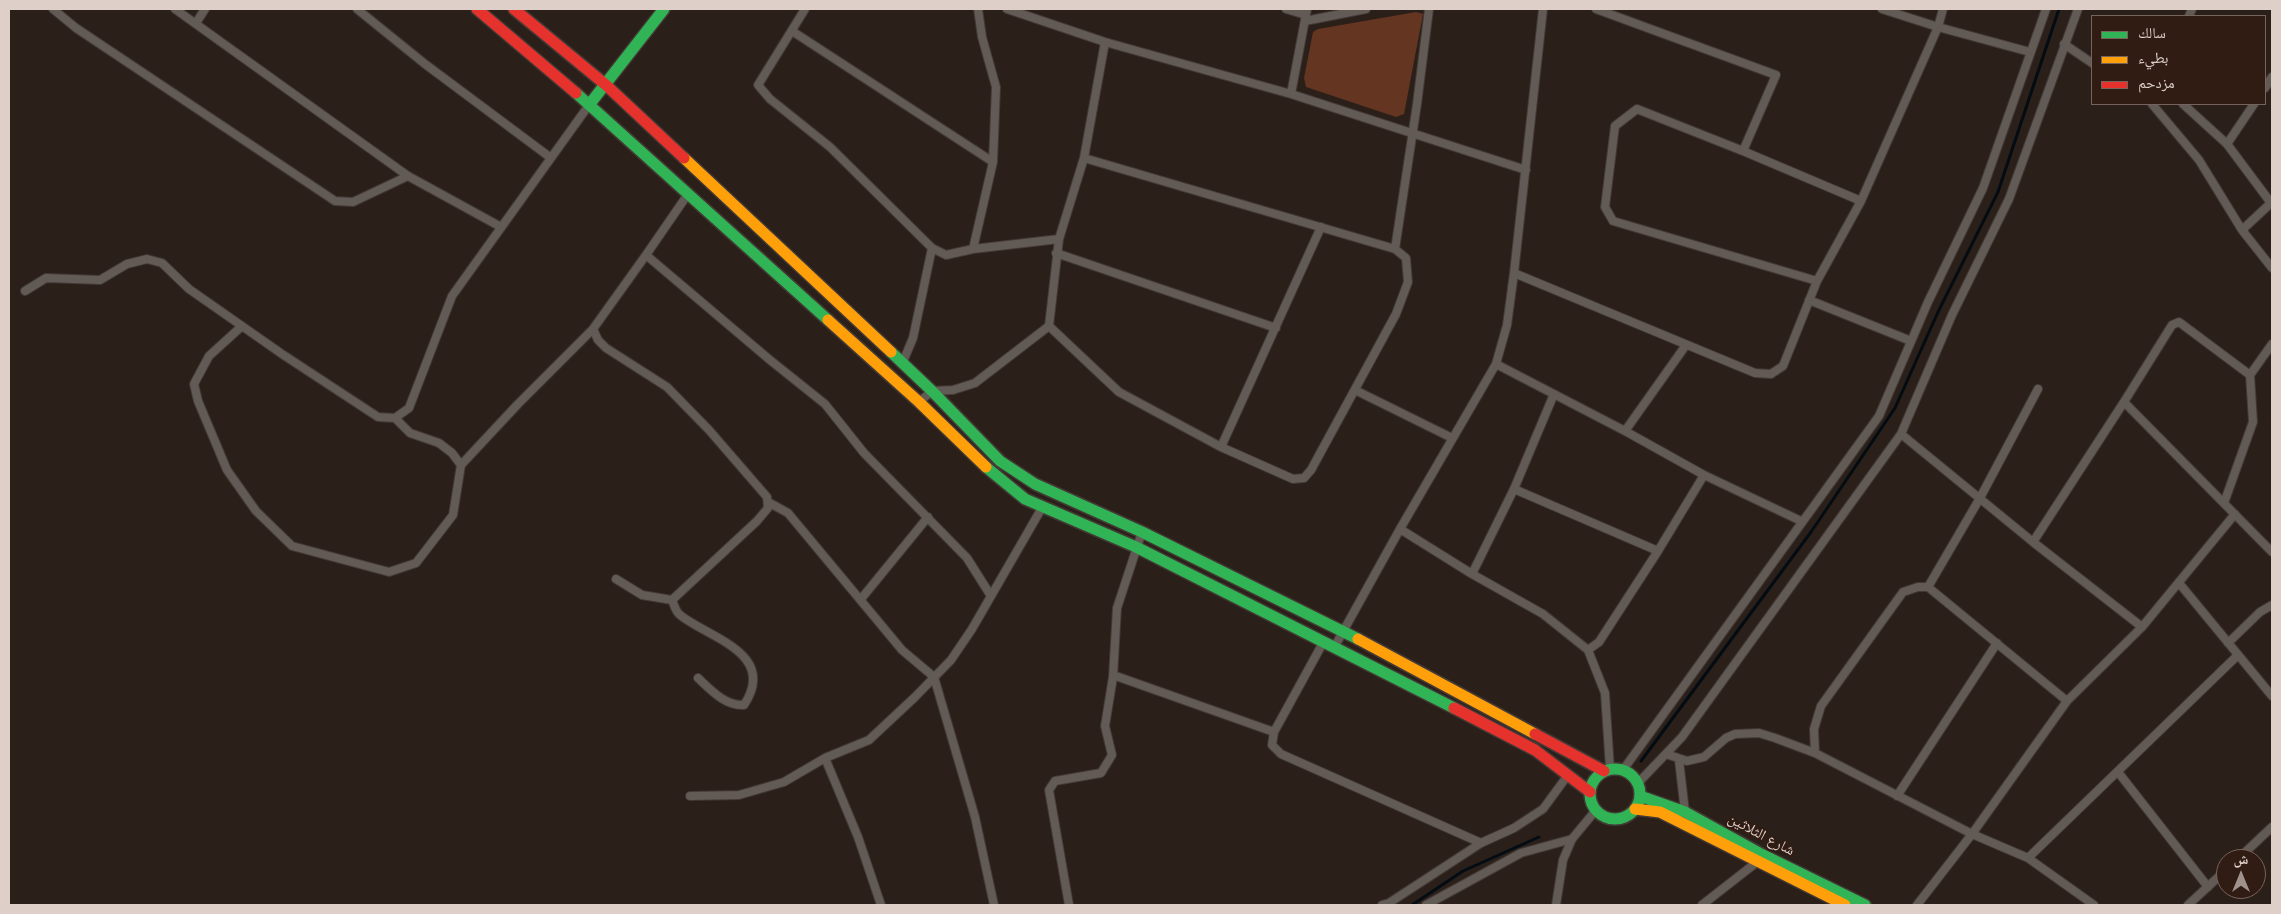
<!DOCTYPE html>
<meta charset="utf-8">
<style>
body{margin:0}
#map{position:relative;width:2281px;height:914px;overflow:hidden;background:#2a1f19;font-family:"Varela Round","Noto Naskh Arabic",sans-serif}
canvas{display:block}
.frame{position:absolute;inset:0;border:10px solid #decfc9;pointer-events:none}
.legend{position:absolute;left:2091px;top:15px;width:175px;height:90px;box-sizing:border-box;background:#301c13;border:1px solid #76645c;margin:0;padding:6px 9px;list-style:none;font-size:15px;color:#decfc9}
.legend li{display:flex;align-items:center;gap:10px;height:25px}
.legend b{width:25px;border:1px solid #76645c}
.north{position:absolute;left:2216px;top:849px;width:50px;height:50px;box-sizing:border-box;background:#301c13;border:1px solid #76645c;border-radius:50%;rotate:0deg;font-size:14px;font-weight:700;line-height:20px;text-align:center;color:#decfc9}
.north::after{content:'';display:block;margin:auto;width:18px;height:22px;background:#9f918b;clip-path:polygon(50% 0,100% 100%,50% 72%,0 100%)}
</style>
<div id="map">
<canvas width="2281" height="914"></canvas>
<div class="frame"></div>
<ul class="legend">
<li><b style="height:6px;background:#30b455"></b>سالك</li>
<li><b style="height:6px;background:#ff9f0a"></b>بطيء</li>
<li><b style="height:6px;background:#e5322d"></b>مزدحم</li>
</ul>
<div class="north">ش</div>
</div>
<script>
const g = document.querySelector('canvas').getContext('2d');
g.lineJoin = 'round';
function paint(path, color) { g.fillStyle = color; g.fill(path, 'evenodd'); }
function stroke(path, color, width, dash) { g.strokeStyle = color; g.lineWidth = width; g.lineCap = dash ? 'butt' : 'round'; g.setLineDash(dash || []); g.stroke(path); }
function write(font, color, halo, rows, align = 'center') {
  g.font = font + ' "Varela Round","Noto Naskh Arabic",sans-serif'; g.lineWidth = 4; g.setLineDash([]); g.textBaseline = 'middle'; g.strokeStyle = halo; g.fillStyle = color; for (const [text, x, y, turn = 0] of rows) {
    g.save(); g.translate(x, y); g.rotate((+turn || 0) * Math.PI / 180); g.textAlign = isNaN(turn) ? turn : align; if (halo) g.strokeText(text, 0, 0); g.fillText(text, 0, 0); g.restore();
  }
}
const green = new Path2D(`
 M1416 12 1423 14 1404 114 1396 117 1306 87 1304 78 1313 32 1318 29Z`);
const stream = new Path2D(`
 M1641 761 1811 532 1895 408 1938 312 1998 192 2059 9
 M1412 905 1463 871 1539 837`);
const street = new Path2D(`
 M53 9 76 28 335 201 353 202 408 176
 M175 9 408 176 501 227
 M357 9 425 64 551 158
 M805 9 758 85 770 99 830 147 932 248 946 255 973 249 1059 239
 M1007 9 1105 42 1291 94 1526 170
 M1286 9 1306 15
 M1596 9 1776 75 1743 151
 M1882 9 1938 27 2030 52
 M2189 16 2192 9
 M1305 21 1366 9
 M196 23 205 9
 M792 31 993 162
 M2064 44 2092 63
 M2265 88 2272 77
 M1291 94 1307 9
 M2152 104 2199 160 2242 230 2272 268
 M2183 104 2227 144 2271 203
 M2227 144 2254 104
 M688 194 646 255 770 360 825 404 864 453 967 558 991 596
 M2242 230 2272 202
 M973 249 993 162 996 87 982 37 978 9
 M1395 249 1417 104 1429 9
 M1056 253 1276 328
 M1514 273 1755 373 1771 374 1783 366 1817 281 1861 201 1938 27 1943 9
 M1817 281 1613 221 1605 207 1615 126 1637 109 1743 151 1861 201
 M25 291 46 278 100 280 127 264 147 259 162 263 189 289 282 354 378 417 395 418 409 408 452 296 589 105
 M1809 300 1911 341
 M242 326 209 356 194 384 198 401 227 470 256 511 292 546 389 572 416 563 453 515 461 465 518 404 593 329
 M1049 326 1059 239 1084 158 1105 42
 M902 364 913 338 932 248
 M1496 364 1625 431 1704 475 1801 521
 M1355 390 1452 438
 M919 402 932 391 953 390 975 383 1049 326 1119 392 1221 447 1293 479 1304 478 1311 470 1396 314 1408 282 1406 258 1395 249 1084 158
 M2124 402 2172 325 2179 322 2250 375
 M395 418 410 433 439 443 452 453 461 465
 M1625 431 1686 345
 M1901 434 2033 542 2142 627
 M1221 447 1321 227
 M1514 489 1658 551
 M768 502 788 513 902 650 934 677 975 817 994 905
 M2224 503 2253 422 2250 375 2272 344
 M1400 529 1472 574 1543 614 1588 650 1605 693 1610 769
 M2033 542 2124 402 2272 552
 M1472 574 1514 489 1554 394
 M616 579 642 595 672 600 757 521 768 508 767 497 709 430 667 387 606 348 598 340 593 329 646 255
 M2179 583 2272 696
 M1928 587 1980 498 2038 389
 M861 599 928 517
 M672 600C674 604 675 610 679 614 705 637 779 652 744 705 725 706 711 690 698 678
 M1324 641 1274 732 1272 745 1281 754 1481 843
 M2228 643 2260 612 2272 605
 M1335 646 1400 529 1496 364 1507 325 1514 273 1543 9
 M1588 650 1599 642 1658 551 1704 475
 M1113 675 1274 732
 M1815 753 1814 729 1821 706 1903 592 1918 587H1928L2067 701
 M1666 754 1687 761 1704 757 1726 738 1735 734 1759 733 1775 738 1815 753 1972 834 2028 858 2094 905
 M825 758 858 837 881 905
 M1679 760 1685 812
 M1623 770 1879 416 1928 302 1983 188 2046 9
 M2118 772 2208 887
 M1638 783 1682 737 1901 434 1952 315 2009 199 2078 9
 M690 796 739 795 784 782 825 758 869 740 915 697 951 660 972 629 1043 506
 M1897 796 1997 643
 M2028 858 2238 655
 M2238 859 2272 827
 M1069 905 1049 790 1055 781 1101 773 1112 755 1105 726 1113 677 1117 608 1142 532
 M1382 905 1389 903 1481 843 1514 828 1543 809 1568 775
 M1426 905 1521 853 1572 839
 M1556 905 1563 860 1572 839 1596 810
 M1702 905 1757 862
 M1917 905 1972 834 2067 701 2142 627 2235 514
 M2188 905 2226 870`);
const fast = new Path2D(`
 M576 93 828 320
 M589 105 664 9
 M891 352 932 391 1000 461 1035 484 1142 532 1358 639
 M986 467 1025 499 1136 547 1454 708
 M1590 794a25 25 0 1 1 50 0a25 25 0 1 1-50 0Z
 M1640 796 1685 812 1761 854 1865 905`);
const slow = new Path2D(`
 M684 158 891 352
 M828 320 919 402 986 467
 M1358 639 1535 734
 M1635 809 1660 812 1845 905`);
const jam = new Path2D(`
 M477 9 576 93
 M514 9 606 85 684 158
 M1454 708 1535 750 1590 792
 M1535 734 1604 771`);
const streetNames = [
 ["شارع الثلاثين",1761,835,28]
];
paint(green, '#643521');
stroke(stream, '#040c13', 3);
stroke(street, '#433935', 10);
stroke(fast, '#433935', 14);
stroke(slow, '#433935', 14);
stroke(jam, '#433935', 14);
stroke(street, '#625a55', 8);
stroke(fast, '#30b455', 11);
stroke(slow, '#ff9f0a', 11);
stroke(jam, '#e5322d', 11);
write('15px', '#decfc9', '#301c13', streetNames);
</script>
